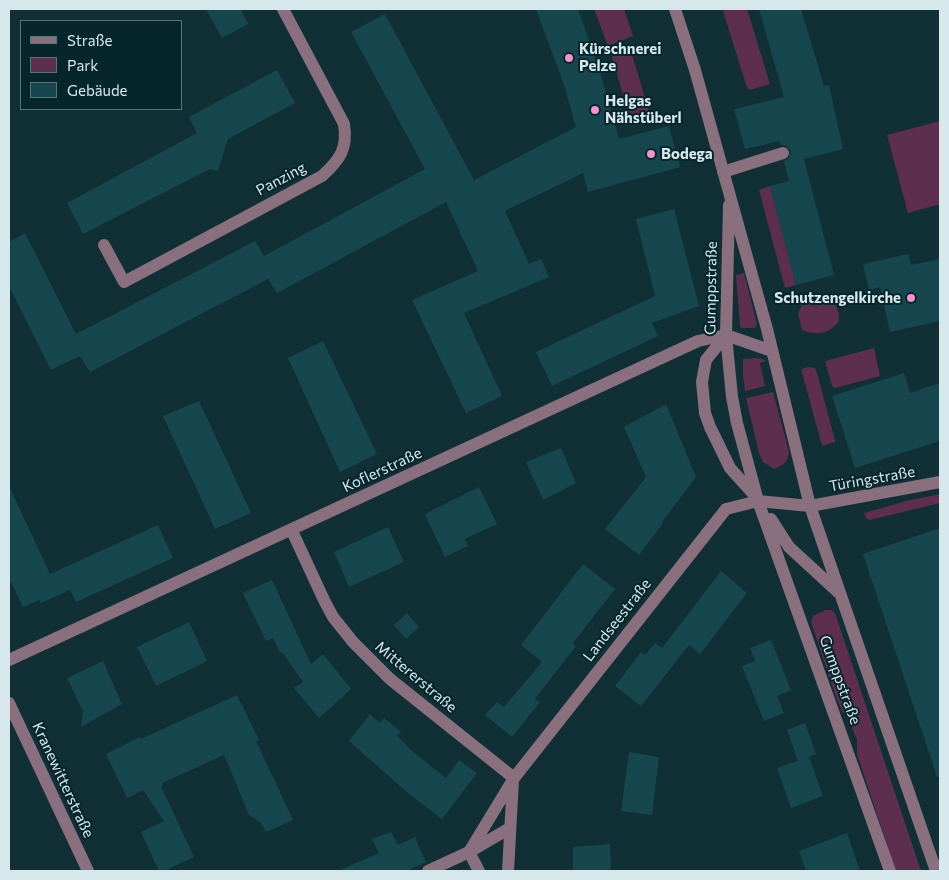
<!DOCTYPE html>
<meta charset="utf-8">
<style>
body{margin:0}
#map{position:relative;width:949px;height:880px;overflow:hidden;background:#113036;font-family:Commissioner,sans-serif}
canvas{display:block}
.frame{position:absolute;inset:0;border:10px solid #d7e8ec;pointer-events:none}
.legend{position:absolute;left:20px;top:20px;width:162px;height:90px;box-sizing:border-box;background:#06262b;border:1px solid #5a7478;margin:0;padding:6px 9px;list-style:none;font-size:15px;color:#d7e8ec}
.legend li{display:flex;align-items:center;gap:10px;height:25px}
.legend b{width:25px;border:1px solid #5a7478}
</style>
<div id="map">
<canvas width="949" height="880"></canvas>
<div class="frame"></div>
<ul class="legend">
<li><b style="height:6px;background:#8a707f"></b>Straße</li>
<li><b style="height:14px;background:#5d2e4d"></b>Park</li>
<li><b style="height:14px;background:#16464e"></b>Gebäude</li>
</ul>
</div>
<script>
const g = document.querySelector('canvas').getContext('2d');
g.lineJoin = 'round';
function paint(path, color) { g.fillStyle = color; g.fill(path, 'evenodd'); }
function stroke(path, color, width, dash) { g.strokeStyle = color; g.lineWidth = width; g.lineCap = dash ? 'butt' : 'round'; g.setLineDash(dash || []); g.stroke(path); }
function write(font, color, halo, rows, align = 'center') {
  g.font = font + ' Commissioner,sans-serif'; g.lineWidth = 4; g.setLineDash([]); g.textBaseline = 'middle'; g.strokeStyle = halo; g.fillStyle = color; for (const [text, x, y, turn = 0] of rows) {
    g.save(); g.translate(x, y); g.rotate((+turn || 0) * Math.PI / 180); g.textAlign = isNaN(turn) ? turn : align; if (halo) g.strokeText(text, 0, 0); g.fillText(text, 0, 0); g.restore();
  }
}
const green = new Path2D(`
 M594 9H624L633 36 608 46Z
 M728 9H747L770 84 750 90 747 88 723 11Z
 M631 51 650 115 630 120 612 56Z
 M940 121V204L908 213 887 135Z
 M770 186 796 285 785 288 759 190Z
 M744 273 757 324 755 328H741L740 325 736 275Z
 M821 297C835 299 839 307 839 321 830 334 816 336 802 330L798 314 803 302Z
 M874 348 880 376 835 388 832 386 825 361Z
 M755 358 763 359 766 361 760 363 765 386 745 391 743 376V359Z
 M809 367 815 368 817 373 835 440V442L822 446 801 369Z
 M773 392 789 452C788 462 784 465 774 469L763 462 759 453 746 398Z
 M940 494V503L870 520 867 519 864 513 906 501Z
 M826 610H832L835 613 921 871H896L857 754V740L847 716 842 711 836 697 811 622 813 616Z`);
const building = new Path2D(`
 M206 9H241L248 24 222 38Z
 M536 9H578L600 72 619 139 669 126 680 167 588 192 583 173 505 211 529 264 541 259 549 277 464 313 502 396 466 413 412 300 478 271 446 202 277 293 268 279 90 372 80 356 51 370 9 286V242L25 233 76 334 255 241 264 256 425 169 351 32 385 14 474 180 576 127 564 85Z
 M759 9H801L824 86 829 85 843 149 804 159 834 275 796 285 770 186 789 181 784 161 789 158 791 150 785 145H781L779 141 745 149 734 109 784 97Z
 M277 70 295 103 228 139 218 171 210 169 83 234 67 203 197 133 189 117Z
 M674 209 699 306 652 323 658 336 552 386 536 352 655 296 636 219Z
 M908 254 911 265 940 259V321L890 332 880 287 869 290 863 264Z
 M323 341 377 454 340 472 288 358Z
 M904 373 910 393 940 383V441L855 468 832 396Z
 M199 401 251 513 215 529 163 416Z
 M666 404 696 477 662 522 663 523 639 555 605 529 646 477 624 427Z
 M561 448 576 483 543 500 526 462Z
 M9 486 50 574 158 525 173 558 76 602 70 590 41 603 40 600 23 607 9 578Z
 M479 487 497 524 465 539 468 546 445 557 425 514Z
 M388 527 404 562 349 587 334 552Z
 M940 528V777H937L863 554Z
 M583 564 615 589 573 643 576 646 535 699 540 702 512 737 485 715 497 702 504 707 542 662 521 645Z
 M721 571 747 593 700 654 689 645 641 706 615 686 641 652 645 655 655 643 662 648Z
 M272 580 311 664 323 654 351 689 319 718 294 688 303 682 282 652 280 653 273 638 266 641 243 593Z
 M407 613 419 627 406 639 394 625Z
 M189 622 207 661 156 686 137 647Z
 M771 640 791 690 777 696 784 713 764 721 742 666 755 661 750 648Z
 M103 661 122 704 81 727 83 711 67 678Z
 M237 695 259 740 256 741 293 820 266 832 261 823 249 815 224 755 162 783 163 785 161 786 194 857 164 871H159L141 832 164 821 143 790 127 798 106 754 140 737 141 739Z
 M370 714 380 723 384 718 401 732 397 736 407 745 406 746 446 778 459 760 477 773 442 819 408 793 349 741Z
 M805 723 816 754 798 761 787 730Z
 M629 752 659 757 652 815 621 811Z
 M809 757 823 796 791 808 777 768Z
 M391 832 398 845 415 837 426 862 406 871H338L379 853 372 839Z
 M847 833 860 871H806L799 851Z
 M610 844 611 871H573V847Z`);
const minor = new Path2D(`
 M675 9 695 70 767 329 810 506 936 871
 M723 172 783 153
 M729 205 726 335 732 397 737 423 758 501 890 871
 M104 245 124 282 322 176C340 160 348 148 344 124L283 9
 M726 335 706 360 702 382 705 413 710 427 730 468 757 498
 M771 519 789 547 838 592
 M292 531 324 600 333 617 353 642 390 679 514 778
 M9 660 698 341 726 335 772 351
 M9 703 88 871
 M428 871 469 852 510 828
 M479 871 469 852 514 778 726 509 758 501 810 506 940 482
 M508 871 513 780`);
const markers = [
 [569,58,5,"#f690d0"],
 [595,110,5,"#f690d0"],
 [651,154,5,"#f690d0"],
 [911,298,5,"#f690d0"]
];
const poiNames = [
 ["Kürschnerei",579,49],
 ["Pelze",579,66],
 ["Helgas",605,101],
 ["Nähstüberl",605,118],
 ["Bodega",661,154],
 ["Schutzengelkirche",901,298,"right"]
];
const streetNames = [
 ["Panzing",281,179,-28],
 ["Gumppstraße",711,288,-89],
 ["Koflerstraße",382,470,-25],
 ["Türingstraße",872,479,-10],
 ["Landseestraße",617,620,-52],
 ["Mittererstraße",416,677,40],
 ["Gumppstraße",840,680,70],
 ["Kranewitterstraße",63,780,65]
];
paint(green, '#5d2e4d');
paint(building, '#16464e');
stroke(minor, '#8a707f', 12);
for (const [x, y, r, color] of markers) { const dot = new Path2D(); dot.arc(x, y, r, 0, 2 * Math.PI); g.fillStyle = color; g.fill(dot); stroke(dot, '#06262b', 2); }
write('bold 15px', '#d7e8ec', '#06262b', poiNames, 'left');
write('15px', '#d7e8ec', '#06262b', streetNames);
</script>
